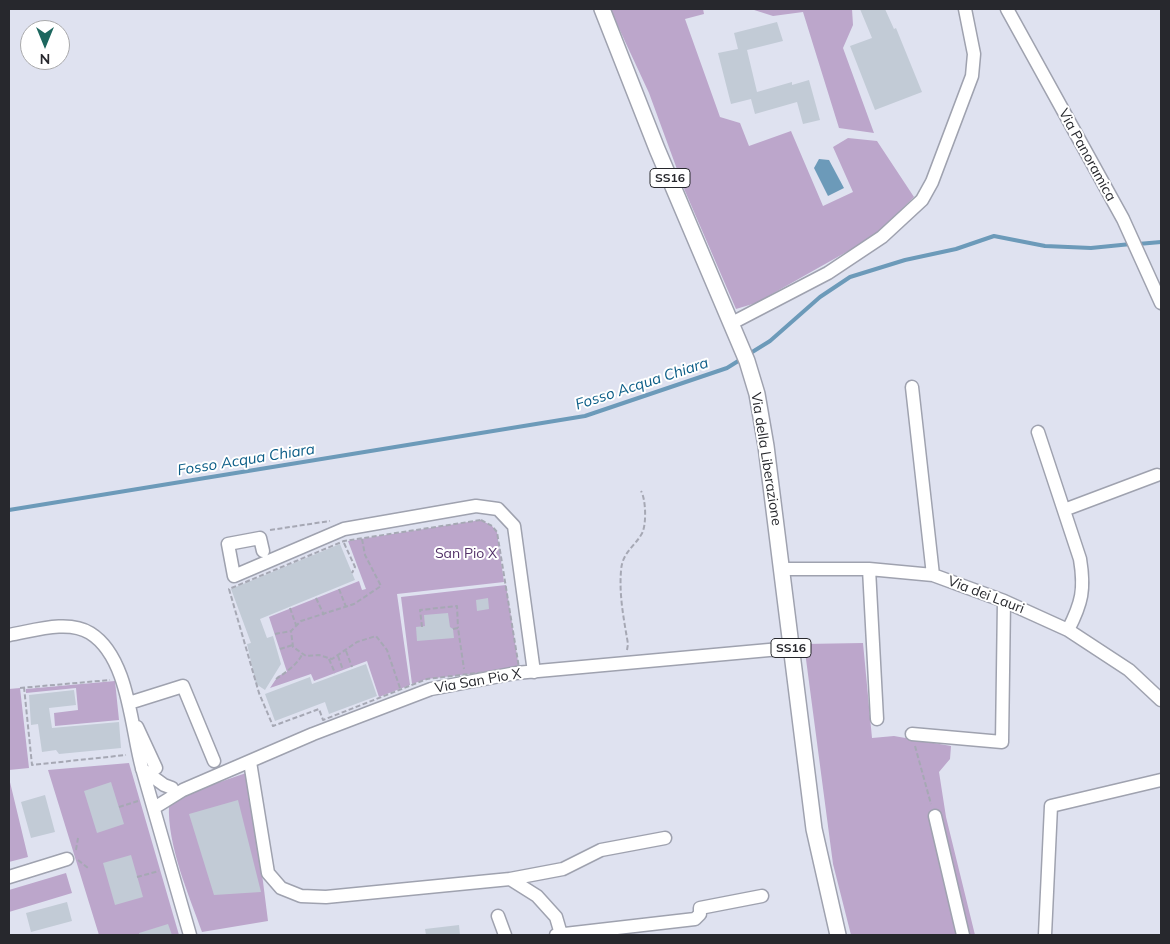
<!DOCTYPE html>
<style>
body{margin:0}
#map{position:relative;width:1170px;height:944px;overflow:hidden;background:#dfe2f0;font-family:Mulish,sans-serif}
canvas{display:block}
.frame{position:absolute;inset:0;border:10px solid #27282d;pointer-events:none}
.north{position:absolute;left:20px;top:20px;width:50px;height:50px;box-sizing:border-box;background:#fff;border:1px solid #a9a9ab;border-radius:50%;rotate:180deg;font-size:14px;font-weight:700;line-height:20px;text-align:center;color:#27282d}
.north::after{content:'';display:block;margin:auto;width:18px;height:22px;background:#1d675f;clip-path:polygon(50% 0,100% 100%,50% 72%,0 100%)}
</style>
<div id="map">
<canvas width="1170" height="944"></canvas>
<div class="frame"></div>
<div class="north">N</div>
</div>
<script>
const g = document.querySelector('canvas').getContext('2d');
g.lineJoin = 'round';
function paint(path, color) { g.fillStyle = color; g.fill(path, 'evenodd'); }
function stroke(path, color, width, dash) { g.strokeStyle = color; g.lineWidth = width; g.lineCap = dash ? 'butt' : 'round'; g.setLineDash(dash || []); g.stroke(path); }
function write(font, color, halo, rows, align = 'center') {
  g.font = font + ' Mulish,sans-serif'; g.lineWidth = 4; g.setLineDash([]); g.textBaseline = 'middle'; g.strokeStyle = halo; g.fillStyle = color; for (const [text, x, y, turn = 0] of rows) {
    g.save(); g.translate(x, y); g.rotate((+turn || 0) * Math.PI / 180); g.textAlign = isNaN(turn) ? turn : align; if (halo) g.strokeText(text, 0, 0); g.fillText(text, 0, 0); g.restore();
  }
}
const green = new Path2D(`
 M610 9H703L704 14 685 19 720 117 740 123 749 146 791 131 823 206 853 192 833 147 848 138 877 141 914 197 873 237 756 303 736 309 685 191 649 93Z
 M751 9H852L853 25 843 48 874 133 839 128 803 12 773 16Z
 M481 520 492 526 497 532 504 582 397 594 410 685 379 697 367 661 314 681 311 674 270 688 278 676 287 672 269 617 359 581 362 590 366 589 348 541Z
 M506 585 519 668 427 679 412 684 401 597Z
 M863 643 872 738 894 736 951 746 950 759 939 772 946 817 975 935H851L833 864 804 644Z
 M115 681 119 720 55 726 54 713 78 710 76 688 26 693V689Z
 M20 688 29 768 9 770V689Z
 M129 763 179 935H99L48 770Z
 M249 772 268 921 202 932C189 895 167 845 169 805L185 794Z
 M9 778 28 857 9 862Z
 M66 873 72 893 9 912V890Z`);
const water = new Path2D(`
 M819 159 829 160 844 188 828 196 814 168Z`);
const stream = new Path2D(`
 M1138 244 1161 242
 M749 354 770 341 820 297 850 277 905 260 956 249 994 236 1045 246 1091 248 1131 244
 M9 510 585 416 727 368 743 358`);
const building = new Path2D(`
 M860 9H885L894 29 896 28 922 92 875 110 850 46 872 38Z
 M777 22 783 41 747 50 757 92 792 82V85L809 80 820 120 803 124 797 102 755 114 751 99 731 104 718 53 738 49 734 33Z
 M340 544 355 580 260 619 267 638 273 636 281 664 265 690 256 684 247 644 251 643 231 589Z
 M488 598 489 609 477 611 476 600Z
 M448 613 450 627 453 629 454 638 417 641 416 627 425 626 424 615Z
 M366 664 377 696 329 714 325 702 275 721 265 694 310 677 312 684Z
 M74 690 76 705 49 708 52 728 119 722 121 748 59 754 56 750 42 752 38 724 31 725 29 695Z
 M111 782 124 824 97 833 84 791Z
 M45 795 55 832 31 838 21 802Z
 M238 800 261 892 214 895 189 814Z
 M131 855 143 897 115 905 103 863Z
 M67 902 72 921 31 932 26 913Z
 M168 924 172 935H139V933Z
 M459 925 460 935H426L425 929Z`);
const path = new Path2D(`
 M481 520 492 526 497 532 519 668 427 679 323 720 319 709 273 726 259 693 229 589 344 541Z
 M270 530 330 521
 M362 539 365 555 381 586 354 604 301 621 291 631 293 647 306 656 319 655 332 659 357 642 376 636 387 650 400 688
 M344 543 355 567 352 573
 M339 589 346 607
 M316 598 324 615
 M290 608 296 625
 M422 627 420 610 457 606 458 628
 M453 629 458 628 464 669
 M275 634 291 631
 M280 649 293 645
 M627 650 628 644C624 620 619 596 621 571 622 553 633 548 641 535 647 527 646 499 641 491
 M346 651 352 667
 M338 656 343 670
 M329 659 335 673
 M276 679C284 674 300 662 302 654
 M24 687 32 765 126 755
 M20 688 110 680
 M915 746 931 804
 M119 807 138 801
 M76 850 78 838
 M78 860 88 868
 M137 877 159 871`);
const minor = new Path2D(`
 M1007 9 1123 219 1161 303
 M732 323 828 273 882 237 922 200 932 182 972 76 974 54 965 9
 M912 387 933 575
 M1038 432 1080 559C1085 589 1082 603 1068 630
 M1064 510 1157 475
 M263 551 260 538 228 544 234 576 344 529 476 506 498 509 514 526 534 672
 M783 569H869L933 575 1004 601 1068 630 1129 670 1161 700
 M869 569 877 719
 M9 635C33 631 68 619 90 633 129 657 131 729 142 768 158 824 174 879 190 935
 M129 703 183 686 214 761
 M137 727 156 768
 M912 734 1002 742 1004 601
 M250 762 268 873 281 888 301 896 326 897 510 879 537 896 556 917 561 934
 M142 769 164 785 172 788
 M154 808 183 790 313 734 431 689 516 673 791 648
 M935 816 963 935
 M9 877 67 859
 M510 879 563 869 601 850 665 838
 M498 916 505 935
 M556 935 695 919 700 914V908L762 896
 M1045 935 1051 806 1161 780`);
const major = new Path2D(`
 M602 9 657 149 747 361 757 394 766 446 814 829 838 935`);
const shields = [
 [670,178,40],
 [791,648,40]
];
const shieldNames = [
 ["SS16",670,178],
 ["SS16",791,648]
];
const streetNames = [
 ["Via Panoramica",1087,155,61],
 ["Via della Liberazione",766,459,81],
 ["Via dei Lauri",986,595,21],
 ["Via San Pio X",478,681,-10]
];
const parkNames = [
 ["San Pio X",466,554]
];
const waterNames = [
 ["Fosso Acqua Chiara",642,384,-18],
 ["Fosso Acqua Chiara",246,460,-9]
];
paint(green, '#bca6cb');
paint(water, '#6c9ab9');
stroke(stream, '#6c9ab9', 4);
paint(building, '#c2cbd6');
stroke(minor, '#9fa2af', 15);
stroke(major, '#9fa2af', 18);
stroke(path, '#a6a8b4', 2, [5, 2.5]);
stroke(minor, '#fff', 12);
stroke(major, '#fff', 15);
for (const [x, y, w] of shields) { const box = new Path2D(); box.roundRect(x - w / 2, y - 9.5, w, 19, 4); g.fillStyle = '#fff'; g.fill(box); stroke(box, '#27282d', 1); }
write('bold 12px', '#27282d', null, shieldNames);
write('14px', '#27282d', '#fff', streetNames);
write('14px', '#533168', '#fff', parkNames);
write('italic 15px', '#0b5d87', '#fff', waterNames);
</script>
